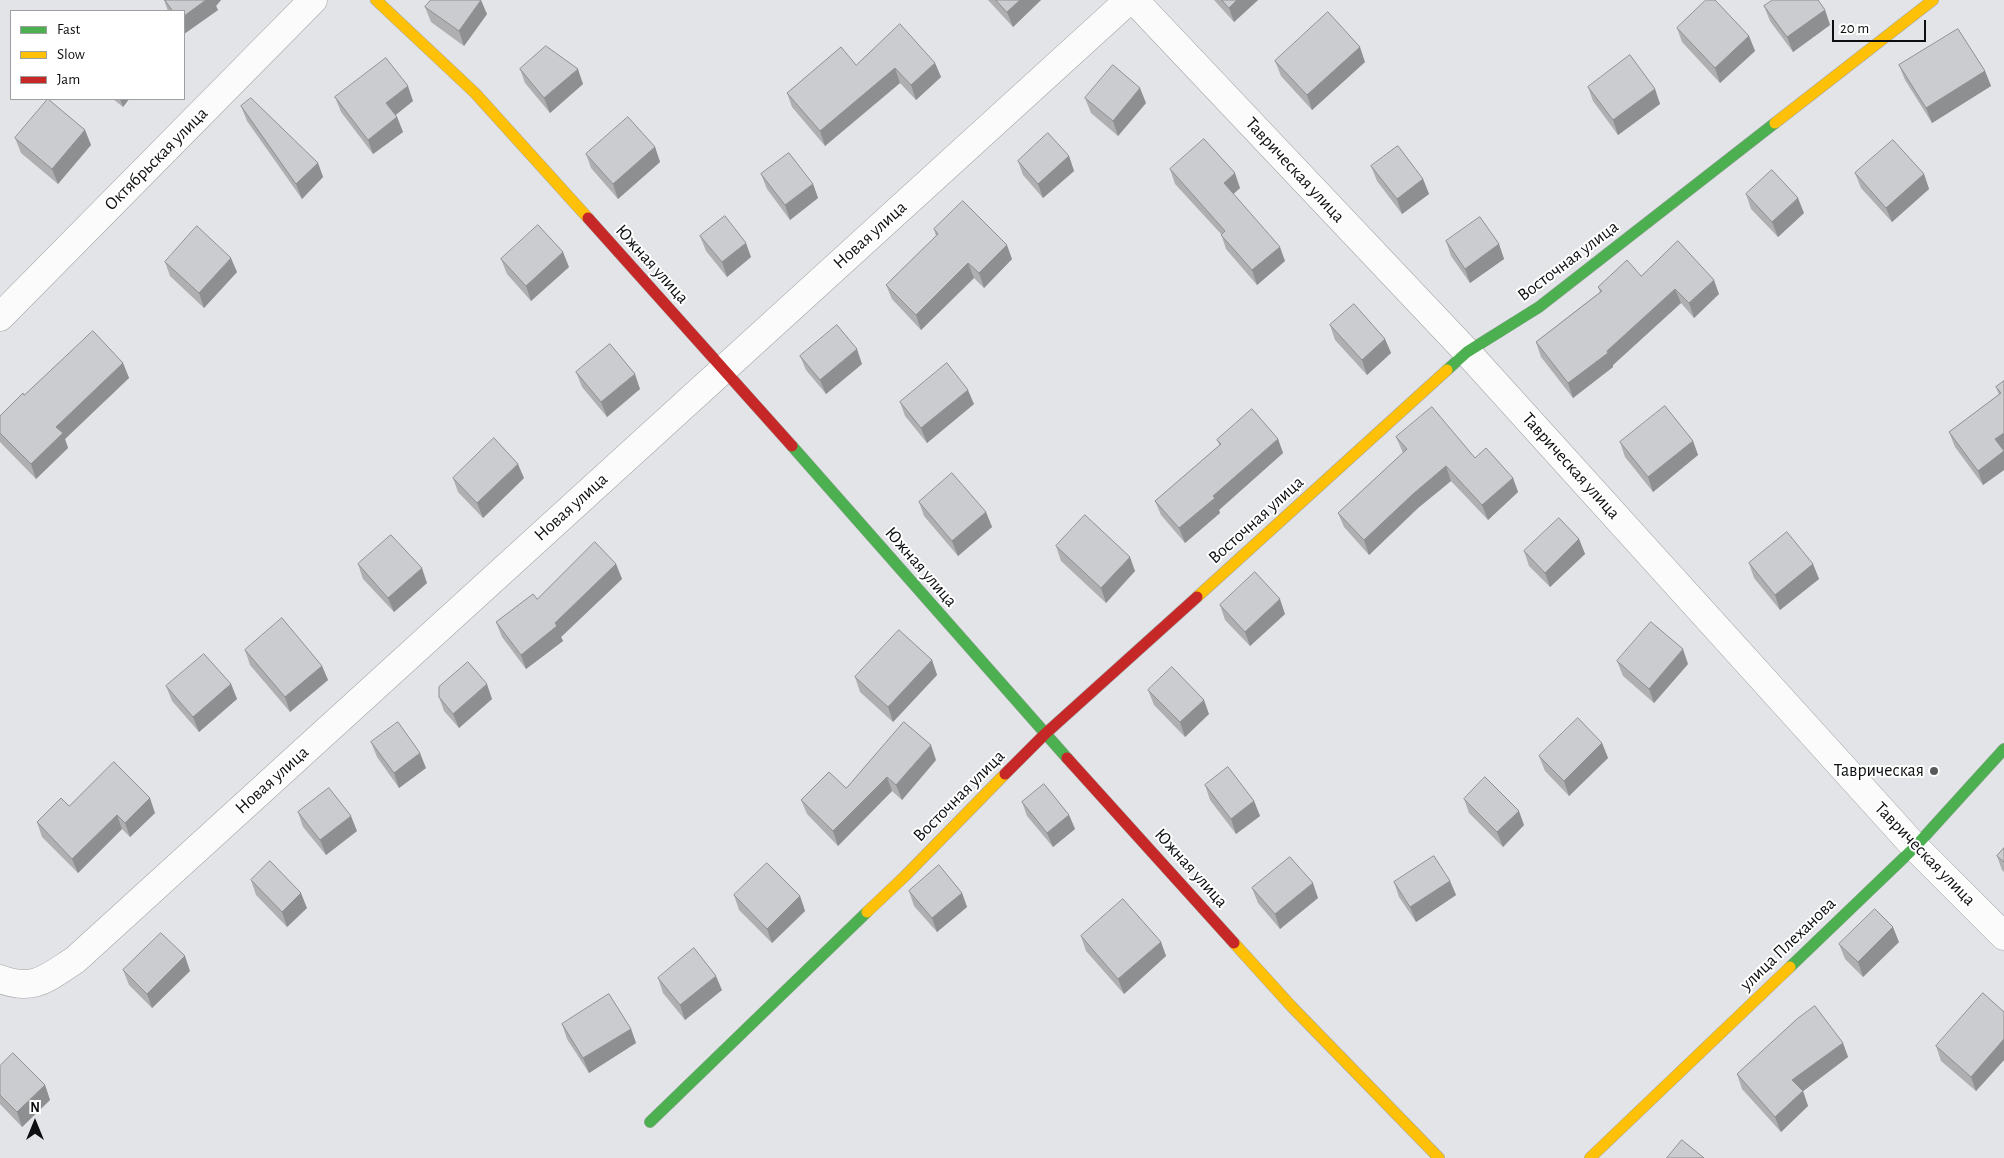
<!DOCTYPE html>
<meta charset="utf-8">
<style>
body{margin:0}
#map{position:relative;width:2004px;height:1158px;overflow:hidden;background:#e2e4e7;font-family:"Alegreya Sans",sans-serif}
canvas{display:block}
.legend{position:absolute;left:10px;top:10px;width:175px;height:90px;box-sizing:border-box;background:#fff;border:1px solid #9e9f9f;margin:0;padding:6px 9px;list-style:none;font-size:15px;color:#0c0e10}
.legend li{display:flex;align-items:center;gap:10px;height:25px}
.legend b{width:25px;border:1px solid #9e9f9f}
.north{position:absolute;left:10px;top:1098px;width:50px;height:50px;-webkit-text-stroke:4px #fff;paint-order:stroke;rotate:0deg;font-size:14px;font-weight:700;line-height:20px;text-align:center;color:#0c0e10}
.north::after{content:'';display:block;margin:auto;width:18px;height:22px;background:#0c0e10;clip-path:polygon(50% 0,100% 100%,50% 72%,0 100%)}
.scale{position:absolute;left:1832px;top:20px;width:94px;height:22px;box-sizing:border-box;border:2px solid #0c0e10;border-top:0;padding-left:6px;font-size:15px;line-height:18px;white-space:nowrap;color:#0c0e10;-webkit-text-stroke:4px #fff;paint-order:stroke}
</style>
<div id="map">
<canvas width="2004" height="1158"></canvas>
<ul class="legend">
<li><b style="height:6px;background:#4caf50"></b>Fast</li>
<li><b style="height:6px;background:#ffc107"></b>Slow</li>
<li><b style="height:6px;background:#c62828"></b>Jam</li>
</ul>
<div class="north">N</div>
<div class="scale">20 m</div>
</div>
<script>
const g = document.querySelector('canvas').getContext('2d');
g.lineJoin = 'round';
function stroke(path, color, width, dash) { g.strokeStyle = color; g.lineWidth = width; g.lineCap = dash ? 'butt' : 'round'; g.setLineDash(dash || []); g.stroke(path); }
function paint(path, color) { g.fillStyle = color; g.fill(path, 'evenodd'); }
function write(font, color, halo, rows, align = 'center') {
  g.font = font + ' "Alegreya Sans",sans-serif'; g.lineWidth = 4; g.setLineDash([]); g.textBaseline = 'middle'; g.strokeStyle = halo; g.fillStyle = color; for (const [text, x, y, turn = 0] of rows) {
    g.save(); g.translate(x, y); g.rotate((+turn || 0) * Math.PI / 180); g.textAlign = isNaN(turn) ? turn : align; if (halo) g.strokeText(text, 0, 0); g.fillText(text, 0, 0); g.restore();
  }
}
const street = new Path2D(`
 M1134 0 1467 352 1915 847 2004 936
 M0 317 313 0
 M0 979C34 992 47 978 75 960L1129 0`);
const fast = new Path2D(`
 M1447 370 1467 352 1539 307 1775 123
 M792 446 1067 758
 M1790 967 1915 847 2004 749
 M650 1122 867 912`);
const slow = new Path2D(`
 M376 0 475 93 588 218
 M1775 123 1933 0
 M1197 597 1447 370
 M867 912 905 876 1005 774
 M1234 943 1292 1007 1439 1158
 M1590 1158 1790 967`);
const jam = new Path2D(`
 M588 218 792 446
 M1067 758 1234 943
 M1005 774 1045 734 1197 597`);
const wall = new Path2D(`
 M164 0H221L216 6 218 10 184 34V11H168Z
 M988 0H1041L1013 27Z
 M1214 0H1258L1234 22Z
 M1764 6 1825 10 1830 25 1793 52 1770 21Z
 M425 7 487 14 464 46 431 22Z
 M1677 28 1749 36 1755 51 1720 83 1682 42Z
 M1275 61 1365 62 1312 110 1281 76Z
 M935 63 941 77 916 100 900 83 825 146 792 107 787 93 856 65Z
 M1899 65 1985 71 1991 86 1932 123 1905 80Z
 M520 69 583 84 550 113 525 83Z
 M1588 87 1655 89 1660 104 1618 135 1593 101Z
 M335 97 413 101 395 115 397 117 403 132 373 154 341 112Z
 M1085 98 1146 103 1118 136 1091 113Z
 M113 99H129L123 107Z
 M241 106 318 163 323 177 302 199 247 121Z
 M85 130 91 145 58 184 21 153 15 138Z
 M655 147 660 162 618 199 591 168 586 154Z
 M1069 156 1074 171 1043 198 1023 175 1018 161Z
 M1371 166 1423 179 1429 194 1402 214 1377 181Z
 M1170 169 1240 188 1233 194 1285 261 1257 285 1226 249 1221 234 1175 184Z
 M1855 173 1924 174 1929 189 1892 222 1861 188Z
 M761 174 813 184 818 198 790 220 767 189Z
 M1746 194 1804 213 1778 237 1751 209Z
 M934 229 1012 259 984 288 974 278 921 330 892 299 886 285 936 236Z
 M700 236 751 257 727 277 706 251Z
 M1446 241 1499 244 1504 259 1470 283 1451 256Z
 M501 259 569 267 531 301 507 274Z
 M165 262 237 272 204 308 170 276Z
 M1641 276 1719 294 1694 318 1681 303 1613 365V367L1573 398 1541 357 1536 342 1600 292 1598 287Z
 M1330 325 1385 339 1391 353 1367 375 1335 340Z
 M800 356 862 364 826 394 806 370Z
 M123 363 129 378 65 439 68 448 36 479 0 442V416L24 395Z
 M576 372 640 389 607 417 582 387Z
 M2004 381V470L1983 485 1955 447 1949 432 1999 395 1996 387Z
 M900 402 974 404 927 443 905 416Z
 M1396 437 1475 458 1513 478 1518 492 1488 520 1451 481 1418 508 1369 555 1344 527 1338 513 1403 453Z
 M1278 439 1283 453 1219 510 1220 513 1185 543 1161 515 1155 501 1220 446 1217 440Z
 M1693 441 1698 455 1653 492 1625 457 1620 442Z
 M453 478H524L483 518 458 492Z
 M919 502 986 512 992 527 958 556 924 516Z
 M1579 539 1585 554 1550 587 1529 566 1524 551Z
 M1056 546 1135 571 1106 603 1061 561Z
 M1749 563 1813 564 1819 579 1780 610 1754 578Z
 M358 564 427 583 394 612 363 579Z
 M616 564 622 579 561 637 563 641 526 669 502 637 496 622 537 599Z
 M1220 605 1285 614 1250 646 1225 620Z
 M245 650 322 666 328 680 290 712 250 665Z
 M932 660 937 675 893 722 860 692 855 677Z
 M1617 661 1688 664 1654 703 1623 676Z
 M231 684 237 699 199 732 172 701 166 686Z
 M1148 690 1209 714 1185 737 1154 705Z
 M439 697 492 699 459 728 444 711Z
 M371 742 426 768 399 788 377 757Z
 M1602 743 1608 758 1569 796 1545 771 1539 756Z
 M936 760 902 800 892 791 838 846 807 814 801 800 846 788Z
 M1205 785 1254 801 1260 816 1236 834 1210 800Z
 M1464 799 1524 825 1503 847 1469 813Z
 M1022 802 1069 815 1075 829 1053 847 1027 816Z
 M69 806 155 813 130 837 122 829 78 873 42 837 37 822Z
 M298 812 357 831 326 855 303 827Z
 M2004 848V872L2002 870 1997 856Z
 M251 880 307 908 287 927 256 895Z
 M1450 881 1456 895 1416 922 1399 897 1394 882Z
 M1252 888 1318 898 1280 929 1258 903Z
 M909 891 962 893 967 907 937 932 914 906Z
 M734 895 800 896 805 911 772 943 739 910Z
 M1081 936 1161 942 1166 956 1124 994 1086 951Z
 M1899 942 1863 977 1845 959 1839 944Z
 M123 970 190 971 152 1008 129 985Z
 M658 978 722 990 685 1020 663 993Z
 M2004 1012V1060L1976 1091 1941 1061 1936 1046Z
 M562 1024 631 1029 636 1043 589 1073 567 1039Z
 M1843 1043 1848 1057 1803 1091 1808 1106 1781 1132 1742 1089 1737 1074Z
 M0 1066 45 1085 50 1100 22 1127 0 1104Z`);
const shadedWall = new Path2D(`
 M206 0H221L216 6 218 10 184 34V16Z
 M481 0 487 14 464 46 459 31Z
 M1020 0H1041L1013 27 1007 12Z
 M1237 0H1258L1234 22 1229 8Z
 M1825 10 1830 25 1793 52 1787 37Z
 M1749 36 1755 51 1720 83 1715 68Z
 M1360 47 1365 62 1312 110 1307 95Z
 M935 63 941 77 916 100 911 85Z
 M895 68 900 83 825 146 820 131Z
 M578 69 583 84 550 113 544 98Z
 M1985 71 1991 86 1932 123 1926 108Z
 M408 86 413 101 392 118 386 103Z
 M1140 88 1146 103 1118 136 1113 121Z
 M1655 89 1660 104 1618 135 1613 120Z
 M120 99H129L123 107Z
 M397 117 403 132 373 154 368 140Z
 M85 130 91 145 58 184 52 169Z
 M655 147 660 162 618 199 613 184Z
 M1069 156 1074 171 1043 198 1038 184Z
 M318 163 323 177 302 199 296 184Z
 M1235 173 1240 188 1229 198 1224 183Z
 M1924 174 1929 189 1892 222 1886 208Z
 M1423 179 1429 194 1402 214 1397 199Z
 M813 184 818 198 790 220 785 205Z
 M1798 198 1804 213 1778 237 1772 222Z
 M746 243 751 257 727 277 722 262Z
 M1499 244 1504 259 1470 283 1465 269Z
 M1007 245 1012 259 984 288 979 273Z
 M1280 247 1285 261 1257 285 1252 270Z
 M563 252 569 267 531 301 526 286Z
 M231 258 237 272 204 308 199 293Z
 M968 263 974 278 921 330 916 315Z
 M1714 280 1719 294 1694 318 1689 303Z
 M1675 289 1681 303 1613 365V367L1573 398 1568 383 1607 351Z
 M1385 339 1391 353 1367 375 1362 360Z
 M857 349 862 364 826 394 820 380Z
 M123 363 129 378 65 439 68 448 36 479 31 464 56 427Z
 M635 374 640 389 607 417 601 402Z
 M968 390 974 404 927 443 921 428Z
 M2004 433V470L1983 485 1978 471 1995 439Z
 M1278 439 1283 453 1219 510 1220 513 1185 543 1179 528 1213 496Z
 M1693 441 1698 455 1653 492 1648 477Z
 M518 464 524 478 483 518 477 503Z
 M1446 466 1451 481 1418 508 1369 555 1364 540 1413 494Z
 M1513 478 1518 492 1488 520 1482 505Z
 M986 512 992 527 958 556 952 541Z
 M1579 539 1585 554 1550 587 1545 573Z
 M1130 557 1135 571 1106 603 1101 588Z
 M616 564 622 579 561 637 563 641 526 669 521 655 555 623Z
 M1813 564 1819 579 1780 610 1775 595Z
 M422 568 427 583 394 612 388 598Z
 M1280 599 1285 614 1250 646 1245 632Z
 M1683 649 1688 664 1654 703 1649 689Z
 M932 660 937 675 893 722 888 707Z
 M322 666 328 680 290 712 285 697Z
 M231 684 237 699 199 732 193 717Z
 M487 684 492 699 459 728 453 714Z
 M1204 700 1209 714 1185 737 1180 722Z
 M1602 743 1608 758 1569 796 1564 781Z
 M931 745 936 760 902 800 896 785Z
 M420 753 426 768 399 788 394 773Z
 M887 777 892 791 838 846 833 831Z
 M150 798 155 813 130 837 125 823Z
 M1254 801 1260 816 1236 834 1231 819Z
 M1519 811 1524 825 1503 847 1497 832Z
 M117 815 122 829 78 873 72 859Z
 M1069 815 1075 829 1053 847 1047 833Z
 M351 816 357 831 326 855 320 840Z
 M1450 881 1456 895 1416 922 1410 907Z
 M1313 883 1318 898 1280 929 1275 914Z
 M301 893 307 908 287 927 282 912Z
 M962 893 967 907 937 932 932 918Z
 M800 896 805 911 772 943 767 929Z
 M1893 927 1899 942 1863 977 1858 962Z
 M1161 942 1166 956 1124 994 1118 979Z
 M185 956 190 971 152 1008 147 994Z
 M716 976 722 990 685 1020 680 1005Z
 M631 1029 636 1043 589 1073 583 1058Z
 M2004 1039V1060L1976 1091 1971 1077Z
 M1843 1043 1848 1057 1798 1095 1792 1080Z
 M45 1085 50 1100 22 1127 17 1112Z
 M1803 1091 1808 1106 1781 1132 1775 1117Z`);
const building = new Path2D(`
 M165 0H206L184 16V11H173Z
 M431 0H481L459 31 425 7Z
 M996 0H1020L1007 12Z
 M1222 0H1237L1229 8Z
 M1706 0H1715L1749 36 1715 68 1677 28Z
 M1773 0H1818L1825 10 1787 37 1764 6Z
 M1328 12 1360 47 1307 95 1275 61Z
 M900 24 935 63 911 85 895 68 820 131 787 93 841 47 856 65Z
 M1958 29 1985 71 1926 108 1899 65Z
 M546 46 578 69 544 98 520 69Z
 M1630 55 1655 89 1613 120 1588 87Z
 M386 58 408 86 386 103 397 117 368 140 335 97Z
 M1113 65 1140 88 1113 121 1085 98Z
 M251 98 318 163 296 184 241 106Z
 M48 99 85 130 52 169 15 138Z
 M628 117 655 147 613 184 586 154Z
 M1048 133 1069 156 1038 184 1018 161Z
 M1204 139 1235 173 1224 183 1280 247 1252 270 1221 235 1225 231 1170 169Z
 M1893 140 1924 174 1886 208 1855 173Z
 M1398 146 1423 179 1397 199 1371 166Z
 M789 153 813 184 785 205 761 174Z
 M1772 170 1798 198 1772 222 1746 194Z
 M963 201 1007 245 979 273 968 263 916 315 886 285 938 234 934 229Z
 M725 216 746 243 722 262 700 236Z
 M1480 217 1499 244 1465 269 1446 241Z
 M538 225 563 252 526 286 501 259Z
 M197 226 231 258 199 293 165 262Z
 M1678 241 1714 280 1689 303 1675 289 1607 351 1608 353 1568 383 1536 342 1602 291 1598 287 1627 260 1641 276Z
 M1354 304 1385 339 1362 360 1330 325Z
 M837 325 857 349 820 380 800 356Z
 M93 331 123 363 56 427 63 433 31 464 0 433V416L23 393 24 395Z
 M610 344 635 374 601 402 576 372Z
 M947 363 968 390 921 428 900 402Z
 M2004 381V433L1995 439 2004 451 1978 471 1949 432 2001 393 1996 387Z
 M1665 406 1693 441 1648 477 1620 442Z
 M1432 407 1475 458 1486 448 1513 478 1482 505 1446 466 1413 494 1364 540 1338 513 1407 449 1396 437Z
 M1252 409 1278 439 1213 496 1215 498 1179 528 1155 501 1221 444 1217 440Z
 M494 438 518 464 477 503 453 478Z
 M952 473 986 512 952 541 919 502Z
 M1085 515 1130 557 1101 588 1056 546Z
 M1559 518 1579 539 1545 573 1524 551Z
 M1787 532 1813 564 1775 595 1749 563Z
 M391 535 422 568 388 598 358 564Z
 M595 542 616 564 555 623 557 626 521 655 496 622 533 594 537 599Z
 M1255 572 1280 599 1245 632 1220 605Z
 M282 618 322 666 285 697 245 650Z
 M1651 622 1683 649 1649 689 1617 661Z
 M899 630 932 660 888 707 855 677Z
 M204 654 231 684 193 717 166 686Z
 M468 662 487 684 453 714 439 697V687Z
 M1172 667 1204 700 1180 722 1148 690Z
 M1578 718 1602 743 1564 781 1539 756Z
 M398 722 420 753 394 773 371 742Z
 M904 722 931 745 896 785 887 777 833 831 801 800 829 772 846 788Z
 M114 762 150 798 125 823 117 815 72 859 37 822 61 798 69 806Z
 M1228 767 1254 801 1231 819 1205 785Z
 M1485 777 1519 811 1497 832 1464 799Z
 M1044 784 1069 815 1047 833 1022 802Z
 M329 788 351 816 320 840 298 812Z
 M2004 848V862L1997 856Z
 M1434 856 1450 881 1410 907 1394 882Z
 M1290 857 1313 883 1275 914 1252 888Z
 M270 861 301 893 282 912 251 880Z
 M767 863 800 896 767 929 734 895Z
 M939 865 962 893 932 918 909 891Z
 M1123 899 1161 942 1118 979 1081 936Z
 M1875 909 1893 927 1858 962 1839 944Z
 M161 933 185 956 147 994 123 970Z
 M694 948 716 976 680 1005 658 978Z
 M1983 993 2004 1012V1039L1971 1077 1936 1046Z
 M609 994 631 1029 583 1058 562 1024Z
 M1815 1006 1843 1043 1792 1080 1803 1091 1775 1117 1737 1074 1797 1019Z
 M13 1053 45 1085 17 1112 0 1095V1066Z
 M1682 1140 1704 1158H1667Z`);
const markers = [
 [1934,771,5,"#57595b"]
];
const streetNames = [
 ["Октябрьская улица",156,159,-45],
 ["Таврическая улица",1295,170,47],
 ["Новая улица",870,235,-42],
 ["Восточная улица",1568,261,-37],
 ["Южная улица",652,264,48],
 ["Таврическая улица",1571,466,48],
 ["Новая улица",571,507,-42],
 ["Восточная улица",1256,520,-42],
 ["Южная улица",921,567,49],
 ["Новая улица",272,780,-42],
 ["Восточная улица",959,796,-45],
 ["Таврическая улица",1925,854,46],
 ["Южная улица",1191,868,48],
 ["улица Плеханова",1788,944,-44]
];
const poiNames = [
 ["Таврическая",1924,771]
];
stroke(street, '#a3a5a7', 29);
stroke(fast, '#a3a5a7', 12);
stroke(slow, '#a3a5a7', 12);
stroke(jam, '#a3a5a7', 12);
stroke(street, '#fbfbfb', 28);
stroke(fast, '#4caf50', 11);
stroke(slow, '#ffc107', 11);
stroke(jam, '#c62828', 11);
paint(wall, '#afafb2');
paint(shadedWall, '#8e8f91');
paint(building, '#cbcccf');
stroke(building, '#8e8f91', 1);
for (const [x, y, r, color] of markers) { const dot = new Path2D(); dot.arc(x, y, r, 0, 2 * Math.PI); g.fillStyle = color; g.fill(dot); stroke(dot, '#fff', 2); }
write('18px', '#0c0e10', '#fff', streetNames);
write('18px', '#0c0e10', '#fff', poiNames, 'right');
</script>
